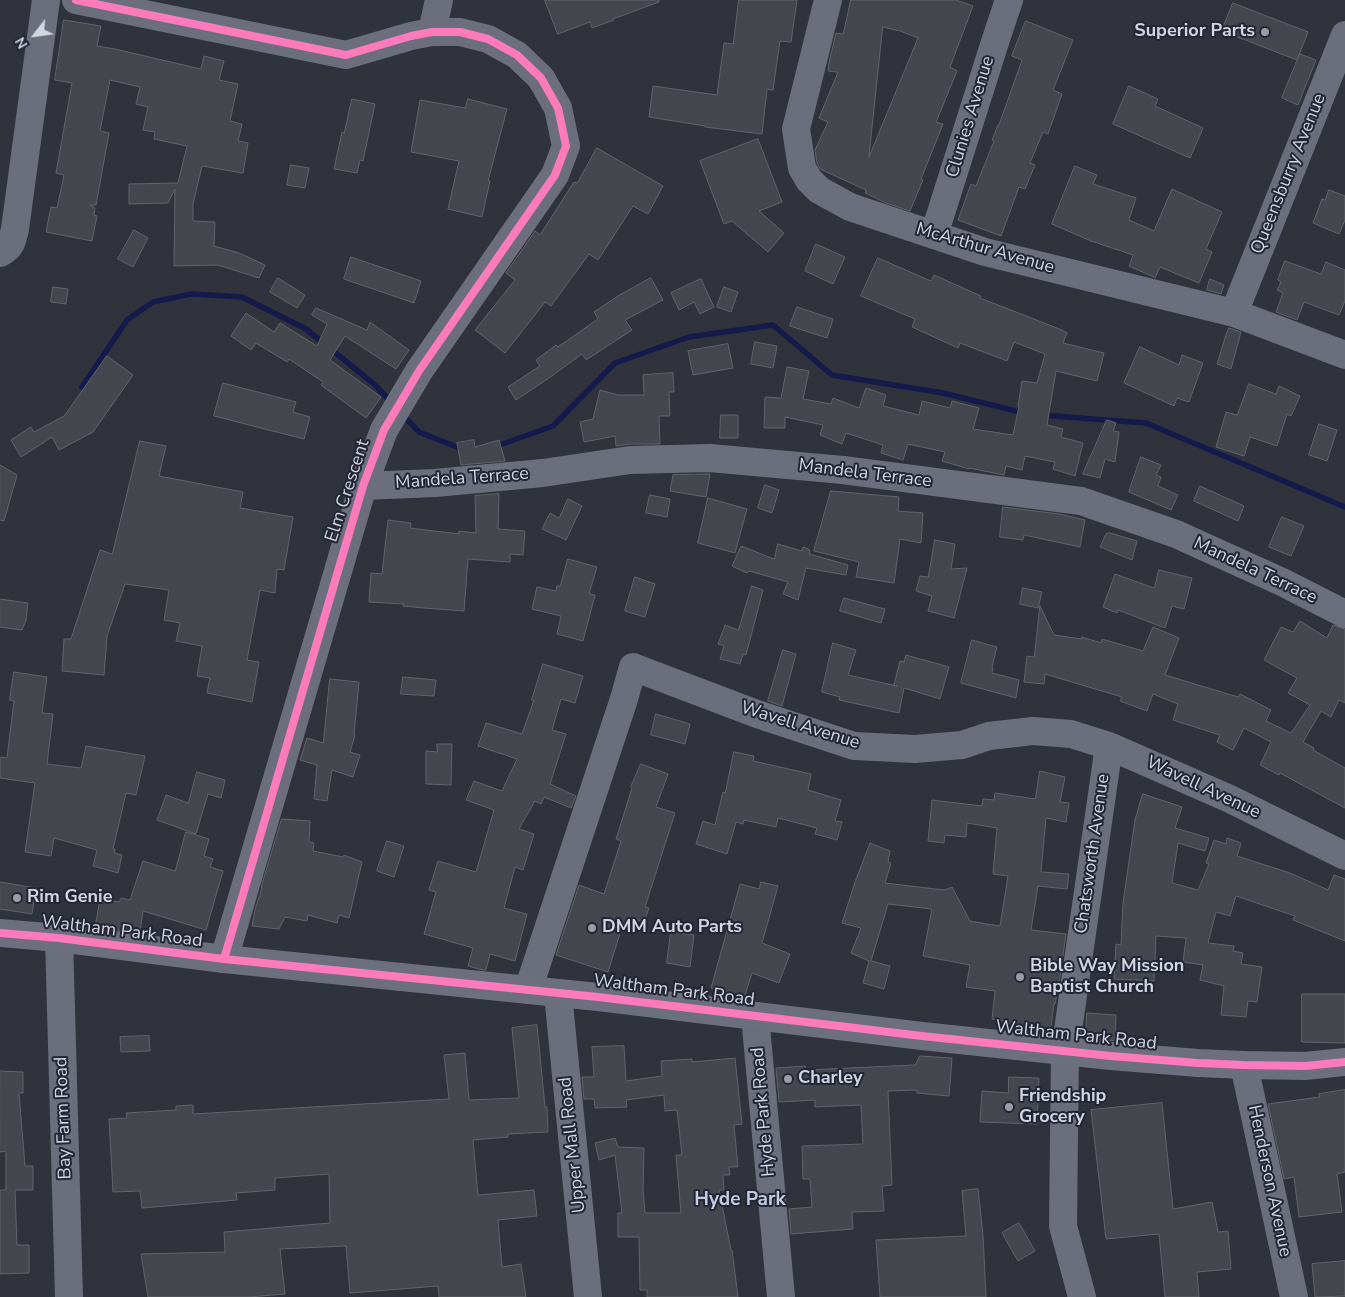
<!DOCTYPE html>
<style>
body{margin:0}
#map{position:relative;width:1345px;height:1297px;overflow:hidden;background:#30333b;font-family:"Nunito Sans",sans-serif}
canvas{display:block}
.north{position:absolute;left:10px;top:10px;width:50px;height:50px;-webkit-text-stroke:4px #222636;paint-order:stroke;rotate:240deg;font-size:14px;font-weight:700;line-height:20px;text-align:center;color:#d3d6e0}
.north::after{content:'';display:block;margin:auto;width:18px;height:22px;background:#d3d6e0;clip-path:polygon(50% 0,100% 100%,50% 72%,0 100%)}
</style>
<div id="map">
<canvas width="1345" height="1297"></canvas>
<div class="north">N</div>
</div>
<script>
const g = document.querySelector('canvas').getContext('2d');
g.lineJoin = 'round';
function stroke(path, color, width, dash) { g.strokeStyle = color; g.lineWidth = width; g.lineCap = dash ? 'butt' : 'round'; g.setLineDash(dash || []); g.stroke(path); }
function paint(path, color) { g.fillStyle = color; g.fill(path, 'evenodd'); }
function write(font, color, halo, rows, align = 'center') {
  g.font = font + ' "Nunito Sans",sans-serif'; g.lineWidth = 4; g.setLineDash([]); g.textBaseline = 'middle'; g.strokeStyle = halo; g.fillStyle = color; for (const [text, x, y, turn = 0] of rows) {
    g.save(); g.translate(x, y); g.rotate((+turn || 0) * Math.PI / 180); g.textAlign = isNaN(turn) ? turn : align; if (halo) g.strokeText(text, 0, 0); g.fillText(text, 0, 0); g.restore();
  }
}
const stream = new Path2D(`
 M82 387 127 320 153 302 191 294 242 297 306 329 374 384 392 403
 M402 414 419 432 464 450
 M1041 415 1146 423 1345 507
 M494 447 553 426 615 363 689 337 773 325 832 375 943 393 1024 413`);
const building = new Path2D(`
 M545 0H659V2L613 19 614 20 592 28 590 22 558 34Z
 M739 0H797L791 42 780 41 773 90 767 89 762 134 705 127V126L649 117 653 86 717 95 724 43 733 44Z
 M851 0H956L973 6 950 67 957 71 936 122 943 124 921 179 923 180 910 211 886 203 865 193 866 190 820 169 817 163 815 150 828 122 819 118 838 72 828 71 829 63 836 33 843 34ZM883 27 900 31 918 38 869 157Z
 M1233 3 1308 32 1297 60 1222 31Z
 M64 20 101 26 97 46 115 49 201 69 204 56 224 61 219 80 238 84 230 121 242 124 238 141 248 143 243 173 202 166 193 204V221L215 222 214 246 239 253 265 265 259 278 218 265 174 266 175 189 168 203 129 204V184L178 183 187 146 154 139 155 132 143 130 148 107 136 104 140 87 110 80 100 131 109 133 96 205H90L95 208 94 215 97 216 92 241 46 232 51 207 57 208 64 175 56 173 72 83 55 80Z
 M1026 21 1073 40 1053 90 1062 94 1048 134 1043 132 1030 163 1035 165 1025 189 1019 187 1001 236 958 220 971 184 976 186 994 141 992 140 998 125H999L1022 60 1012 56Z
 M1300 54 1316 60 1298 105 1282 98Z
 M1129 86 1158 99 1155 106 1203 128 1190 158 1113 124Z
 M352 99 375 104 363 161 360 160 357 173 334 169 342 132 344 133Z
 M468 99 507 109 488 181H490L482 217 448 209 459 161 411 152 420 100 465 108Z
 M758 139 782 202 759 211 784 233 768 252 732 221 724 224 700 161Z
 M597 148 663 186 648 214 633 206 598 260 589 254 551 306 545 302 505 353 475 330 515 280 506 273 535 231 540 235 574 182 577 183Z
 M291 165 309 168 305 188 287 185Z
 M1075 166 1097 175 1093 184 1136 198 1129 220 1154 231 1172 189 1222 212 1206 249 1212 252 1199 283 1160 267 1155 278 1154 277 1129 266 1133 255 1091 241 1052 224Z
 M1329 190 1345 196V220L1339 234 1313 223 1322 199 1325 200Z
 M134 230 148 238 133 267 118 259Z
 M816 244 845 257 833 284 805 271Z
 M351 257 421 281 414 303 344 279Z
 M878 258 931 281 934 275 981 296 980 298 1062 330 1067 333 1063 343 1104 353 1097 381 1056 371 1047 425 1063 429 1061 437 1083 443 1075 476 1053 469 1055 462 1025 456 1022 470 1006 466 1004 475 969 468V469L942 461 945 452 908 444 903 460 881 453 883 445 846 433 842 444 820 435 823 425 785 417V428H764L765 397 781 398 787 367 809 371 803 399 831 404 833 398 859 408 866 388 886 395 883 406 919 415 922 401 950 408 952 401 979 408 973 429 1013 435 1019 406H1018L1022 381 1037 383 1045 354 1014 342 1007 361 960 343 958 348 912 327 915 319 861 296Z
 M1285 261 1321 274 1326 262 1345 270V301L1339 315 1304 302 1297 320 1276 312 1283 293 1277 290 1281 282 1278 280Z
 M278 278 305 295 297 308 270 292Z
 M651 278 663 300 625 320 632 330 586 360 582 354 549 378 516 400 508 387 540 366 536 360 556 345 558 347 598 319 594 312 618 296Z
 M701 279 714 307 700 314 694 302 679 310 671 293Z
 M1210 279 1224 285 1221 294 1207 290Z
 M53 287 68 289 66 304 51 302Z
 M724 287 738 292 731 312 717 307Z
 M797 307 833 319 827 338 790 326Z
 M316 308 367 330 370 322 409 350 396 369 345 336 330 360 381 397 366 418 321 385 323 382 289 359 287 362 256 343 251 350 231 336 246 313 274 332 280 323 317 346 327 324 312 315Z
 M1229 328 1241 332 1231 369 1217 364 1225 338Z
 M755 342 777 346 773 368 751 364Z
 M728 344 733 368 693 375 688 351Z
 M1140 347 1179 365 1182 355 1203 363 1189 402 1177 398 1174 406 1124 383Z
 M107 356 133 375 93 432 59 450 52 437 21 457 11 440 31 427 34 432 64 416Z
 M673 373 674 392H669L670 416H659L660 444H630L616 446 615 436 584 442 580 422 593 419 600 390 618 395H644L643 375Z
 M223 383 296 402 293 412 310 417 304 439 214 416Z
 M1249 384 1276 394 1279 386 1300 396 1291 416 1287 414 1277 446 1250 437 1244 456 1216 447 1226 412 1237 415Z
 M721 415H738V438H720Z
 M1107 420 1116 423 1113 431 1119 432 1115 462 1105 459 1100 478 1083 474Z
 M1319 424 1337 430 1327 461 1309 455Z
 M474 440 475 447 499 440 505 461 461 465 457 443Z
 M140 441 166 446 159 476 243 492 240 508 293 517 284 570 277 569 275 593 260 590 247 660 259 662 252 702 207 693 210 678 197 676 202 646 176 641 180 623 164 620 169 590 125 584 107 636 104 675 62 671 64 639H71L100 550 112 554Z
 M1141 457 1161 465 1156 475 1161 477 1158 486 1178 495 1171 510 1129 492Z
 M0 465 17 475 4 521 0 520Z
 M706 474H710L706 497 670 491 673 475Z
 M765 485 779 490 772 513 758 508Z
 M1200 486 1244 506 1238 521 1194 501Z
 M831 491 899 497 898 511 923 513 921 543 900 539 894 583 856 577 859 562 814 551Z
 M499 494 498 529 525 531 523 555 510 554V562L468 559 464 611 424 608 403 606 404 604 369 602 371 573 382 574 388 520 411 523 410 528 459 534V531L476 533 475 496Z
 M650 495 670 499 667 517 646 513Z
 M708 498 747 509 735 553 698 543Z
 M568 499 582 506 566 540 542 529 550 513 559 518Z
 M1003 507 1059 514 1085 520 1080 547 1024 535 1023 540 1000 537Z
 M1282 517 1304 526 1291 556 1269 547Z
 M1110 533 1137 541 1132 560 1100 547 1106 534Z
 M935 540 955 544 951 569 967 568 954 618 928 611 932 596 916 591 920 576 928 577Z
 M778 544 802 551 803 547 810 550 809 554 848 565 846 575 806 568 798 600 783 594 788 582 749 571 747 573 732 566 741 546 774 559Z
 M568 559 597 567 589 594 595 595 583 641 557 634 561 616 532 609 537 587 556 591 557 586H560Z
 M1159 570 1192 578 1184 609 1172 606 1165 628 1118 610 1117 613 1103 607 1115 574 1154 588Z
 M635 577 655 584 645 617 625 611Z
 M752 586 763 590 746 655 743 654 740 664 720 659 724 646 718 644 725 625 738 630Z
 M1023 588 1042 592 1038 608 1020 604Z
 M844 598 885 609 881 623 840 611Z
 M0 599 28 603 26 620 22 630 0 627Z
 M1040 606 1054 635 1082 639V637L1101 643 1102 639 1143 651 1153 627 1179 638 1165 675 1238 697 1240 694 1271 710 1266 721 1291 733 1310 705 1288 693 1297 678 1264 660 1281 627 1293 632 1300 621 1327 638 1333 625 1345 629V703L1339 700 1331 717 1321 711 1303 742 1314 748 1313 750 1345 768V808L1280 773 1279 775 1260 765 1271 742 1244 728 1233 750 1217 742 1220 735 1173 720 1178 704 1153 694 1147 711 1120 701 1122 697 1045 674 1044 684 1024 682 1027 656 1034 657Z
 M972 640 997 647 992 667 993 668 992 673 1019 680 1016 698 961 683Z
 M833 643 856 650 848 675 897 686 894 685 900 661 904 662 906 655 949 667 940 699 904 688 899 713 839 700 840 697 822 692Z
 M783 650 796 654 782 706 768 701Z
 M543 664 583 676 575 703 561 699 552 730 566 734 550 784 576 796 571 808 544 797 541 804 535 801 519 829 534 834 523 870 515 867 504 908 527 914 515 961 490 954 486 970H483L468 966 473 948 424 934 436 892 429 890 438 861 476 872 494 810 466 800 474 781 502 791 517 759 478 746 486 723 522 734 534 700H532Z
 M14 672 47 677 42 713 53 714 47 764 81 768 86 746 145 756 136 795 126 793 113 849H115L114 853 122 855 118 873 93 866 97 850 54 838 51 856 25 852 35 783 0 778V757L7 758 14 701 10 700Z
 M403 677 436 680 434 696 401 694Z
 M330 679 359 682 354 735H355L350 752 360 755 353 777 332 770 327 801 314 799 317 765 300 760 307 738 323 743Z
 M656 714 690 724 685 744 651 735Z
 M437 744H452L451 785 426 784V751L437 752Z
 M734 752 754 756 753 761 811 774 808 790 841 800 835 821 842 822 837 840 815 834 817 828 778 818 776 827 744 820 743 824 736 822 727 854 696 844 703 821 715 825 723 792 725 793Z
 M641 764 668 774 656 807 675 813 645 907 649 908 644 922 631 918 628 929 622 927 608 972 556 955 579 885 604 894 621 841 616 839 632 788 631 787Z
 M1040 771 1065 777 1060 802 1069 803 1066 822 1046 818 1041 872 1069 874 1067 889 1038 886 1031 930 1066 934 1059 983 1055 1004H1054L1050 1034 1005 1029V1023H1003V1021L992 1019 995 991 966 987 970 965 923 956 932 909 888 904 871 961 890 966 884 989 863 983 869 961 851 953 861 928 842 923 855 882 870 843 890 851 888 862 891 863 885 883 944 890 952 887 970 921 987 924 988 926V924L1000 926 1008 876 993 874 997 828 967 823 966 837 945 835 944 843 928 841 932 800 982 806 983 799 994 800 995 793 1035 799Z
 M197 772 225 780 221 798 208 794 196 834 157 820 166 795 188 803Z
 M1143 794 1182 807 1175 828 1209 838 1205 851 1178 843 1172 883 1198 890 1209 864 1206 863 1214 840 1226 844 1227 838 1241 843 1237 856 1290 873 1328 890 1334 875 1345 879V941L1293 920 1295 916 1236 896 1230 916 1216 912 1208 943 1234 946 1233 951 1243 953 1241 964 1262 967 1257 1002 1248 1001 1246 1017 1221 1015 1224 986 1200 980 1203 965 1183 962 1186 938 1156 936 1154 981 1114 979 1116 944 1121 945 1123 903 1135 820Z
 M282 819 310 821 309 842 314 843 313 851 343 857 344 855 362 862 349 918 339 915 337 923 308 915 307 921 285 917 279 929 252 926 255 910 259 897H260L262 884Z
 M186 832 209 839 204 856 213 859 210 867 223 871 206 930 143 911 140 933 95 927 100 899 119 902 121 898 130 900 143 861 175 871Z
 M387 841 404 846 394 877 377 871Z
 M0 882 36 888 32 914 0 909Z
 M761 882 778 886 762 943 790 954 779 983 752 973 744 998 711 988 740 884 759 889Z
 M671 932 694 935 690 967 667 963Z
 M1302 994H1345V1043L1302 1042Z
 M1087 1013 1116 1015 1115 1041 1086 1038Z
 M537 1025 545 1107H547L548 1132 508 1134V1137L473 1140 478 1195 534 1190 537 1216 498 1220 502 1267 521 1264 526 1297H439L438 1286 350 1293 346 1246 280 1249 285 1294 249 1297H148L141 1254 225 1252 224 1232 330 1223 329 1174 275 1178V1190L236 1193 237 1200 142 1208 140 1191 113 1192 109 1119 127 1118 126 1113 176 1110V1106L193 1105V1114L449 1099 444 1055 465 1053 469 1100 519 1098 512 1028Z
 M149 1036 150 1051 121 1052 120 1037Z
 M624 1046 626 1081 662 1076 661 1061 692 1059V1062L735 1058 742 1124 734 1125 738 1167H729L730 1175H723L724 1190H719L731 1250H732L738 1297H647V1290H640L639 1237H618V1213H622L615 1155 599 1160 595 1143 615 1138 618 1147 644 1148 643 1189 645 1213H681L676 1155H682L677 1110 665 1111 664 1095 626 1100 627 1107 595 1108 594 1099H584L582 1077H594L592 1047Z
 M920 1056 952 1058 949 1096 917 1093V1090L888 1091 892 1185 882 1186 884 1211 852 1212 853 1229 791 1234 789 1209 812 1207 810 1179H803L802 1146 863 1144 861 1105 815 1107V1100L779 1102 776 1068 805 1066 806 1070 915 1065Z
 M0 1071 23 1072V1093H19L25 1166H33V1190H15L17 1245H29V1273L0 1274V1190H6V1151L0 1152Z
 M1009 1077 1039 1078 1037 1124 980 1122 982 1091 1008 1093Z
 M1345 1090V1172L1337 1174 1342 1212 1299 1217 1294 1177 1284 1179 1268 1104 1320 1097 1319 1094Z
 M1162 1103 1173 1209 1212 1202 1218 1232 1228 1231 1231 1269 1197 1272 1199 1297H1165L1159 1234 1106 1239 1091 1110Z
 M978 1189 983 1235 986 1297H880L876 1240 966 1236 962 1191Z
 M1019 1223 1035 1251 1018 1261 1002 1233Z
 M1345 1261V1296L1315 1297 1312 1264Z`);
const minor = new Path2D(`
 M76 0 346 55 411 36 432 32H460L488 39 517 55 541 78 558 108 566 146 555 175 419 371 384 430 363 486 224 959
 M828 0 796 129 802 168 809 180 819 190 850 207 985 252 1234 313 1345 355
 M432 32 439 0
 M934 235 995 42 1009 0
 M0 253C12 247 12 241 15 229L46 0
 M1234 313 1345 35
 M363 486 435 483 543 473 630 460 710 458 843 470 1081 501 1176 534 1282 582 1345 614
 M59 938 69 1297
 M528 990 624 699 633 667 757 714 854 746 915 749 962 745 989 736 1033 731 1071 734 1109 746 1230 799 1345 856
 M558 994 588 1297
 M755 1016 781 1297
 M1244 1065 1294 1297
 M1082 1297 1063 1226 1065 1051 1109 746`);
const major = new Path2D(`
 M0 933 59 938 224 959 598 997 922 1036 1111 1056 1198 1063 1244 1065 1305 1066 1345 1062`);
const cycleway = new Path2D(`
 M76 0 346 55 411 36 432 32H460L488 39 517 55 541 78 558 108 566 146 555 175 419 371 384 430 363 486 224 959
 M0 933 59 938 224 959 598 997 922 1036 1111 1056 1198 1063 1244 1065 1305 1066 1345 1062`);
const markers = [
 [1265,32,5,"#9a9da6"],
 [17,898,5,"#9a9da6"],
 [592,928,5,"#9a9da6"],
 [1020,977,5,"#9a9da6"],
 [788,1079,5,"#9a9da6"],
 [1009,1107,5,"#9a9da6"]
];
const poiNames = [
 ["Superior Parts",1255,32,"right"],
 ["Rim Genie",27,898],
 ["DMM Auto Parts",602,928],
 ["Bible Way Mission",1030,967],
 ["Baptist Church",1030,988],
 ["Charley",798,1079],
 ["Friendship",1019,1097],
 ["Grocery",1019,1118]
];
const streetNames = [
 ["Clunies Avenue",971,117,-73],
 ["Queensburry Avenue",1289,174,-68],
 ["McArthur Avenue",985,249,16],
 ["Mandela Terrace",865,474,7],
 ["Mandela Terrace",462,479,-4],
 ["Elm Crescent",348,491,-72],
 ["Mandela Terrace",1255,571,25],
 ["Wavell Avenue",800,726,17],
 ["Wavell Avenue",1203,788,25],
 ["Chatsworth Avenue",1093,854,-82],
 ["Waltham Park Road",122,932,7],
 ["Waltham Park Road",674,991,7],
 ["Waltham Park Road",1076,1036,6],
 ["Hyde Park Road",764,1112,-95],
 ["Bay Farm Road",64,1118,-92],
 ["Upper Mall Road",573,1145,-96],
 ["Henderson Avenue",1269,1181,78]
];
const neighbourhoodNames = [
 ["Hyde Park",740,1200]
];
stroke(stream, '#141a4c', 5.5);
paint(building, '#44474e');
stroke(building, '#62646b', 1);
stroke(minor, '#6b6e7d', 28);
stroke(major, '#6b6f7e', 28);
stroke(cycleway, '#fd7abc', 8);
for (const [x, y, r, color] of markers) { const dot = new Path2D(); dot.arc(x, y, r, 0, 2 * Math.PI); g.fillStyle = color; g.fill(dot); stroke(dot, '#222636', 2); }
write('bold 18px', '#d3d6e0', '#222636', poiNames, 'left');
write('18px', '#d3d6e0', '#222636', streetNames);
write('bold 19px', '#c6cde1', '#222636', neighbourhoodNames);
</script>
